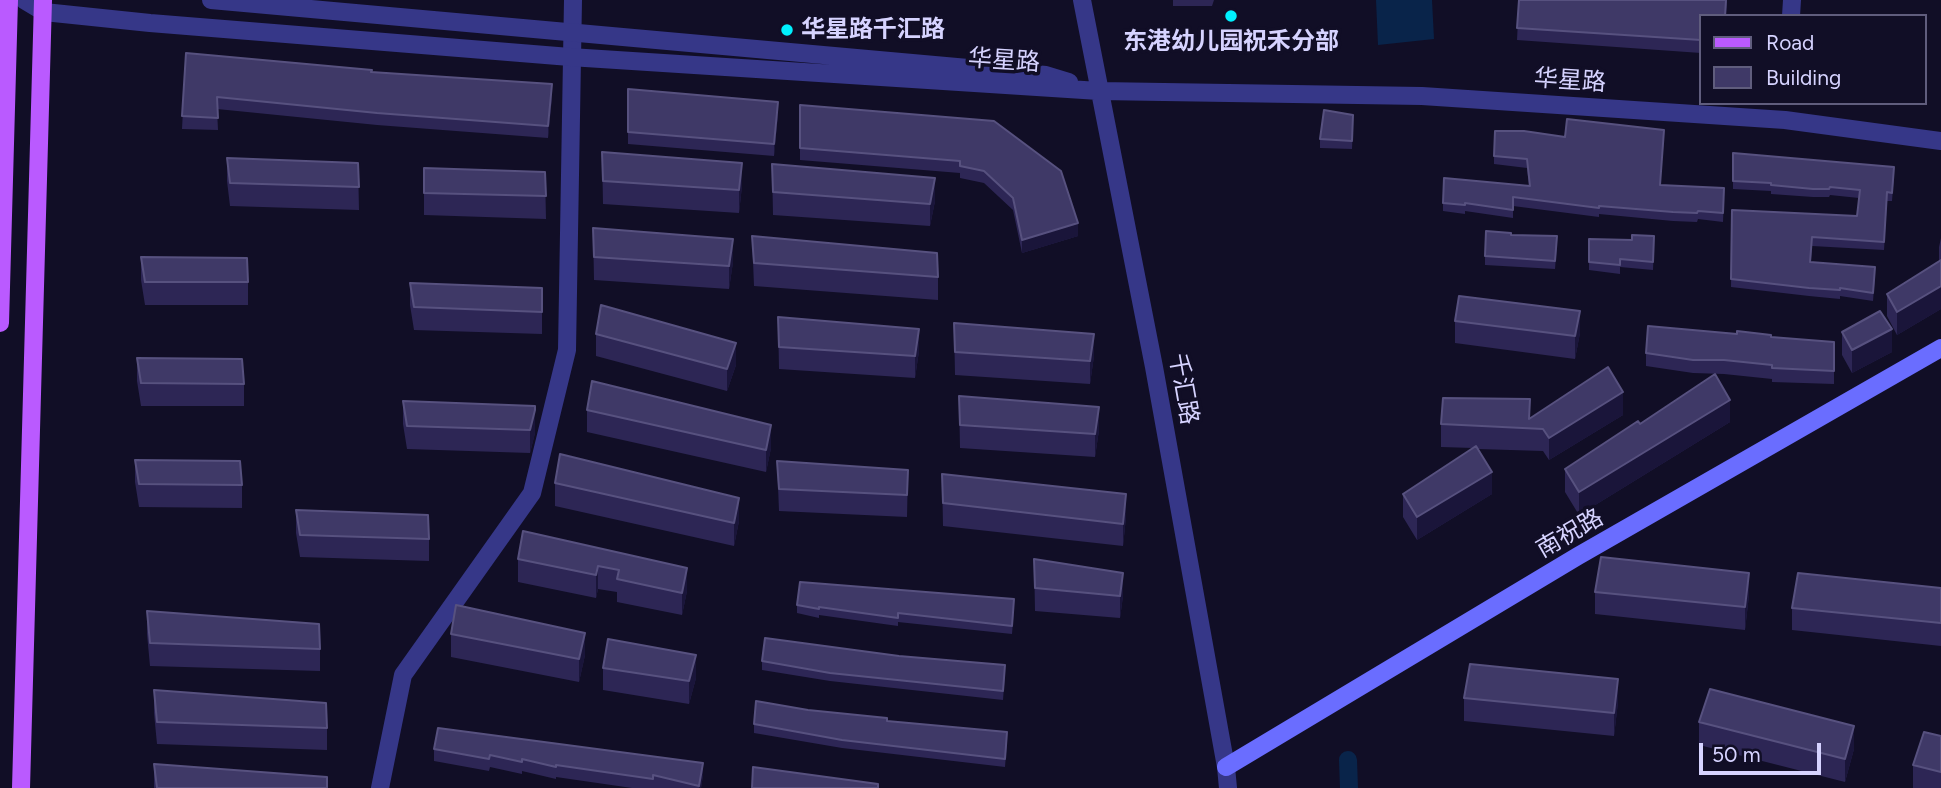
<!DOCTYPE html>
<meta charset="utf-8">
<style>
body{margin:0}
#map{position:relative;width:1941px;height:788px;overflow:hidden;background:#110e26;font-family:Figtree,sans-serif}
canvas{display:block}
.legend{position:absolute;left:1699px;top:14px;width:228px;height:91px;box-sizing:border-box;background:#110e26;border:2px solid #605d7d;margin:0;padding:9px 12px;list-style:none;font-size:21px;color:#d6d3ff}
.legend li{display:flex;align-items:center;gap:14px;height:35px}
.legend b{width:35px;border:2px solid #605d7d}
.scale{position:absolute;left:1699px;top:743px;width:122px;height:32px;box-sizing:border-box;border:4px solid #d6d3ff;border-top:0;padding-left:9px;font-size:21px;line-height:24px;white-space:nowrap;color:#d6d3ff;-webkit-text-stroke:5px #110e26;paint-order:stroke}
</style>
<div id="map">
<canvas width="1941" height="788"></canvas>
<ul class="legend">
<li><b style="height:9px;background:#ba5aff"></b>Road</li>
<li><b style="height:19px;background:#3f3967"></b>Building</li>
</ul>
<div class="scale">50 m</div>
</div>
<script>
const g = document.querySelector('canvas').getContext('2d');
g.lineJoin = 'round';
function paint(path, color) { g.fillStyle = color; g.fill(path, 'evenodd'); }
function stroke(path, color, width, dash) { g.strokeStyle = color; g.lineWidth = width; g.lineCap = dash ? 'butt' : 'round'; g.setLineDash(dash || []); g.stroke(path); }
function write(font, color, halo, rows, align = 'center') {
  g.font = font + ' Figtree,"Noto Sans SC",sans-serif'; g.lineWidth = 7; g.setLineDash([]); g.textBaseline = 'middle'; g.strokeStyle = halo; g.fillStyle = color; for (const [text, x, y, turn = 0] of rows) {
    g.save(); g.translate(x, y); g.rotate((+turn || 0) * Math.PI / 180); g.textAlign = isNaN(turn) ? turn : align; if (halo) g.strokeText(text, 0, 0); g.fillText(text, 0, 0); g.restore();
  }
}
const water = new Path2D(`
 M1376 0H1432L1434 39 1378 45Z`);
const canal = new Path2D(`
 M1348 760 1349 788`);
const minor = new Path2D(`
 M380 788 403 675 532 493 567 350 573 0`);
const tertiary = new Path2D(`
 M24 0 44 12 150 23 570 57 1099 91 1422 96 1785 120 1941 141
 M211 0 1046 75 1069 82
 M1082 0 1154 367 1226 767 1228 788
 M1791 16 1792 0`);
const secondary = new Path2D(`
 M1226 767 1578 556 1941 348`);
const primary = new Path2D(`
 M0 323 9 0
 M21 788 43 0`);
const wall = new Path2D(`
 M1173 0H1214L1212 6H1173Z
 M1519 0H1727L1726 16H1701V53L1517 40Z
 M186 53 371 72 552 97 548 138 377 125 217 109 218 130 182 129Z
 M628 89 778 114 774 156 628 144Z
 M800 105 994 121 1078 236 1022 253 1013 210 984 183 960 178V173L800 160Z
 M1353 124 1352 149 1320 148V139Z
 M1565 137 1664 139 1660 185 1724 196 1723 222 1698 219 1697 222 1673 221 1599 214V217L1513 206V218L1465 211V214L1443 211V203L1529 186 1527 168 1494 164V156Z
 M602 152 742 186 739 213 603 204Z
 M1733 153 1894 175 1892 201H1887L1884 250 1812 246 1811 262 1875 276 1873 301 1840 296V299L1809 296 1731 287 1732 210 1857 216 1859 198 1830 195 1829 197H1813L1771 194V191L1733 189Z
 M227 158 358 163 359 210 230 206 227 181Z
 M772 164 935 201 930 226 773 215Z
 M424 168 545 172 546 219 424 215Z
 M593 228 733 262 729 289 594 280Z
 M1511 235 1557 244 1555 269 1485 265V256Z
 M752 236 938 277V300L754 286Z
 M1941 238V309L1897 335 1887 316V294L1939 261V247Z
 M1589 239 1654 244 1653 270 1620 267V274L1589 270Z
 M141 257 248 282V305H145L141 280Z
 M410 283 542 312V334L414 330 410 305Z
 M778 317 919 351 915 378 779 369Z
 M1455 321 1580 333 1575 359 1455 343Z
 M954 323 1094 356 1090 384 955 375Z
 M1842 332 1892 352 1852 373 1842 355Z
 M596 334 736 365 727 391 596 356Z
 M1771 337 1834 342V384L1772 382V379L1724 374 1693 373 1646 366V353Z
 M137 358 244 384V406H141L137 381Z
 M959 396 1099 430 1095 457 960 448Z
 M403 401 535 406V433L530 453 407 449 403 424Z
 M587 410 771 448 766 472 587 432Z
 M1623 415 1549 460 1543 451 1478 449 1492 494 1417 540 1403 517V494L1473 448 1441 447V424L1530 418Z
 M1730 422 1579 515 1565 492V469L1640 424Z
 M135 460 242 485V508L139 507 135 482Z
 M777 461 908 470 907 517 779 511Z
 M942 474 1126 517 1123 546 943 526Z
 M555 483 739 521 734 546 555 506Z
 M296 510 429 539V561L300 557 296 533Z
 M523 531 687 591 682 615 617 602V592L598 589 596 598 518 582V559Z
 M1034 559 1123 596 1120 618 1035 611Z
 M1941 588V646L1792 630V608Z
 M1595 592 1749 595 1745 630 1595 614Z
 M797 605 1014 608 1012 634 898 622V626L819 615V618L797 613Z
 M147 611 320 649V671L150 666 147 634Z
 M451 634 585 655 579 682 451 657Z
 M762 661 1005 673 1003 700 830 681 762 670Z
 M603 668 696 678 689 704 603 690Z
 M154 690 327 728V750L157 744 154 713Z
 M1464 698 1618 702 1614 736 1464 721Z
 M808 710 887 721 1007 741 1005 767 842 748 754 733V724Z
 M1699 722 1854 749 1845 782 1699 745Z
 M1941 736V788H1913V765Z
 M434 749 703 775 701 788H632L556 777V779L522 771V774L490 767 489 771 434 761Z
 M154 764 327 788H154Z`);
const shadedWall = new Path2D(`
 M552 84V97L548 138V126Z
 M778 102V114L774 156V144Z
 M742 163V186L739 213V190Z
 M935 178V201L930 226V204Z
 M1078 223V236L1022 253V240Z
 M733 239V262L729 289V266Z
 M1941 286V309L1897 335V312Z
 M1580 311V333L1575 359V336Z
 M919 329V351L915 378V356Z
 M1892 329V352L1852 373V350Z
 M1094 334V356L1090 384V361Z
 M736 343V365L727 391V369Z
 M1623 392V415L1549 460V438Z
 M1730 400V422L1579 515V492Z
 M1099 407V430L1095 457V434Z
 M535 410V433L530 453V430Z
 M771 425V448L766 472V450Z
 M1492 472V494L1417 540V517Z
 M1126 494V517L1123 546V524Z
 M739 498V521L734 546V523Z
 M598 566V589L596 598V575Z
 M687 568V591L682 615V593Z
 M1123 573V596L1120 618V596Z
 M1749 573V595L1745 630V607Z
 M585 633V655L579 682V659Z
 M696 655V678L689 704V681Z
 M1618 679V702L1614 736V713Z
 M1854 726V749L1845 782V759Z
 M703 763V775L701 788H699Z`);
const building = new Path2D(`
 M1519 0H1726L1725 16H1701V40L1517 28Z
 M186 53 372 70 371 72 552 84 548 126 377 113 217 97 218 118 182 116Z
 M628 89 778 102 774 144 628 132Z
 M800 105 994 121 1061 171 1078 223 1022 240 1013 198 984 171 960 166V161L800 148Z
 M1324 110 1353 115 1352 141 1320 139Z
 M1567 119 1664 130 1660 185 1724 188 1723 213 1698 211 1697 213 1673 212 1599 206V208L1513 197V210L1465 203V205L1443 203 1444 178 1530 186 1527 159 1494 156 1495 131H1524L1565 137Z
 M602 152 742 163 739 190 603 181Z
 M1733 153 1894 167 1892 193 1887 192 1884 242 1812 237 1810 262 1875 267 1873 293 1840 288V290L1809 288 1731 279 1732 210 1857 216 1860 190 1830 187 1829 189H1813L1771 185V183L1733 181Z
 M227 158 358 163 359 187 230 183Z
 M772 164 935 178 930 204 773 192Z
 M424 168 545 172 546 196 424 193Z
 M593 228 733 239 729 266 594 257Z
 M1486 231 1511 233V235L1557 236 1555 261 1485 256Z
 M1632 235 1654 236 1653 262 1620 259V265L1589 262V239L1632 240Z
 M752 236 937 253 938 277 754 263Z
 M141 257 247 258 248 282H145Z
 M1941 260V286L1897 312 1887 294Z
 M410 283 542 288V312L414 307Z
 M1459 296 1580 311 1575 336 1455 321Z
 M601 305 736 343 727 369 596 334Z
 M1880 311 1892 329 1852 350 1842 332Z
 M778 317 919 329 915 356 779 347Z
 M954 323 1094 334 1090 361 955 352Z
 M1648 326 1737 334V331L1771 335V337L1834 342V371L1772 368V365L1724 360H1693L1646 353Z
 M137 358 242 359 244 384 141 383Z
 M1608 367 1623 392 1549 438 1543 429 1441 424 1443 398 1530 399 1529 419Z
 M1715 374 1730 400 1579 492 1565 469 1638 421 1640 424Z
 M592 381 771 425 766 450 587 410Z
 M959 396 1099 407 1095 434 960 425Z
 M403 401 535 406V410L530 430 407 426Z
 M1476 446 1492 472 1417 517 1403 494Z
 M560 454 739 498 734 523 555 483Z
 M135 460 240 461 242 485 139 484Z
 M777 461 908 470 907 495 779 489Z
 M942 474 1126 494 1123 524 943 503Z
 M296 510 428 515 429 539 300 535Z
 M523 531 687 568 682 593 617 579 619 570 598 566 596 575 518 559Z
 M1601 557 1749 573 1745 607 1595 592Z
 M1034 559 1123 573 1120 596 1035 588Z
 M1798 573 1941 588V623L1792 608Z
 M800 582 1014 599 1012 626 898 613V618L819 607V609L797 605Z
 M456 605 585 633 579 659 451 634Z
 M147 611 319 624 320 649 150 643Z
 M765 638 899 656 1005 665 1003 691 830 673 762 661Z
 M608 639 696 655 689 681 603 668Z
 M1470 664 1618 679 1614 713 1464 698Z
 M1710 689 1854 726 1845 759 1699 722Z
 M154 690 326 703 327 728 157 722Z
 M756 701 808 710 887 718V721L1007 732 1005 759 842 740 754 724Z
 M438 728 703 763 699 786 653 775V779L556 765V767L522 759V762L490 755 489 759 434 749Z
 M1924 732 1941 736V772L1913 765Z
 M154 764 327 777V788H157Z
 M753 767 878 784V788H752Z`);
const markers = [
 [1231,16,7,"#00f0fe"],
 [787,30,7,"#00f0fe"]
];
const poiNames = [
 ["华星路千汇路",801,30],
 ["东港幼儿园祝禾分部",1231,42,"center"]
];
const streetNames = [
 ["华星路",1004,61,4],
 ["华星路",1570,81,4],
 ["千汇路",1183,389,80],
 ["南祝路",1570,534,-30]
];
paint(water, '#09244a');
stroke(canal, '#09244a', 18);
stroke(minor, '#363788', 18);
stroke(tertiary, '#363788', 18);
stroke(secondary, '#6a6dff', 18);
stroke(primary, '#ba5aff', 18);
paint(wall, '#2d2655');
paint(shadedWall, '#1a153a');
paint(building, '#3f3967');
stroke(building, '#57517f', 2);
for (const [x, y, r, color] of markers) { const dot = new Path2D(); dot.arc(x, y, r, 0, 2 * Math.PI); g.fillStyle = color; g.fill(dot); stroke(dot, '#110e26', 2.5); }
write('bold 24px', '#d6d3ff', '#110e26', poiNames, 'left');
write('24px', '#d6d3ff', '#110e26', streetNames);
</script>
